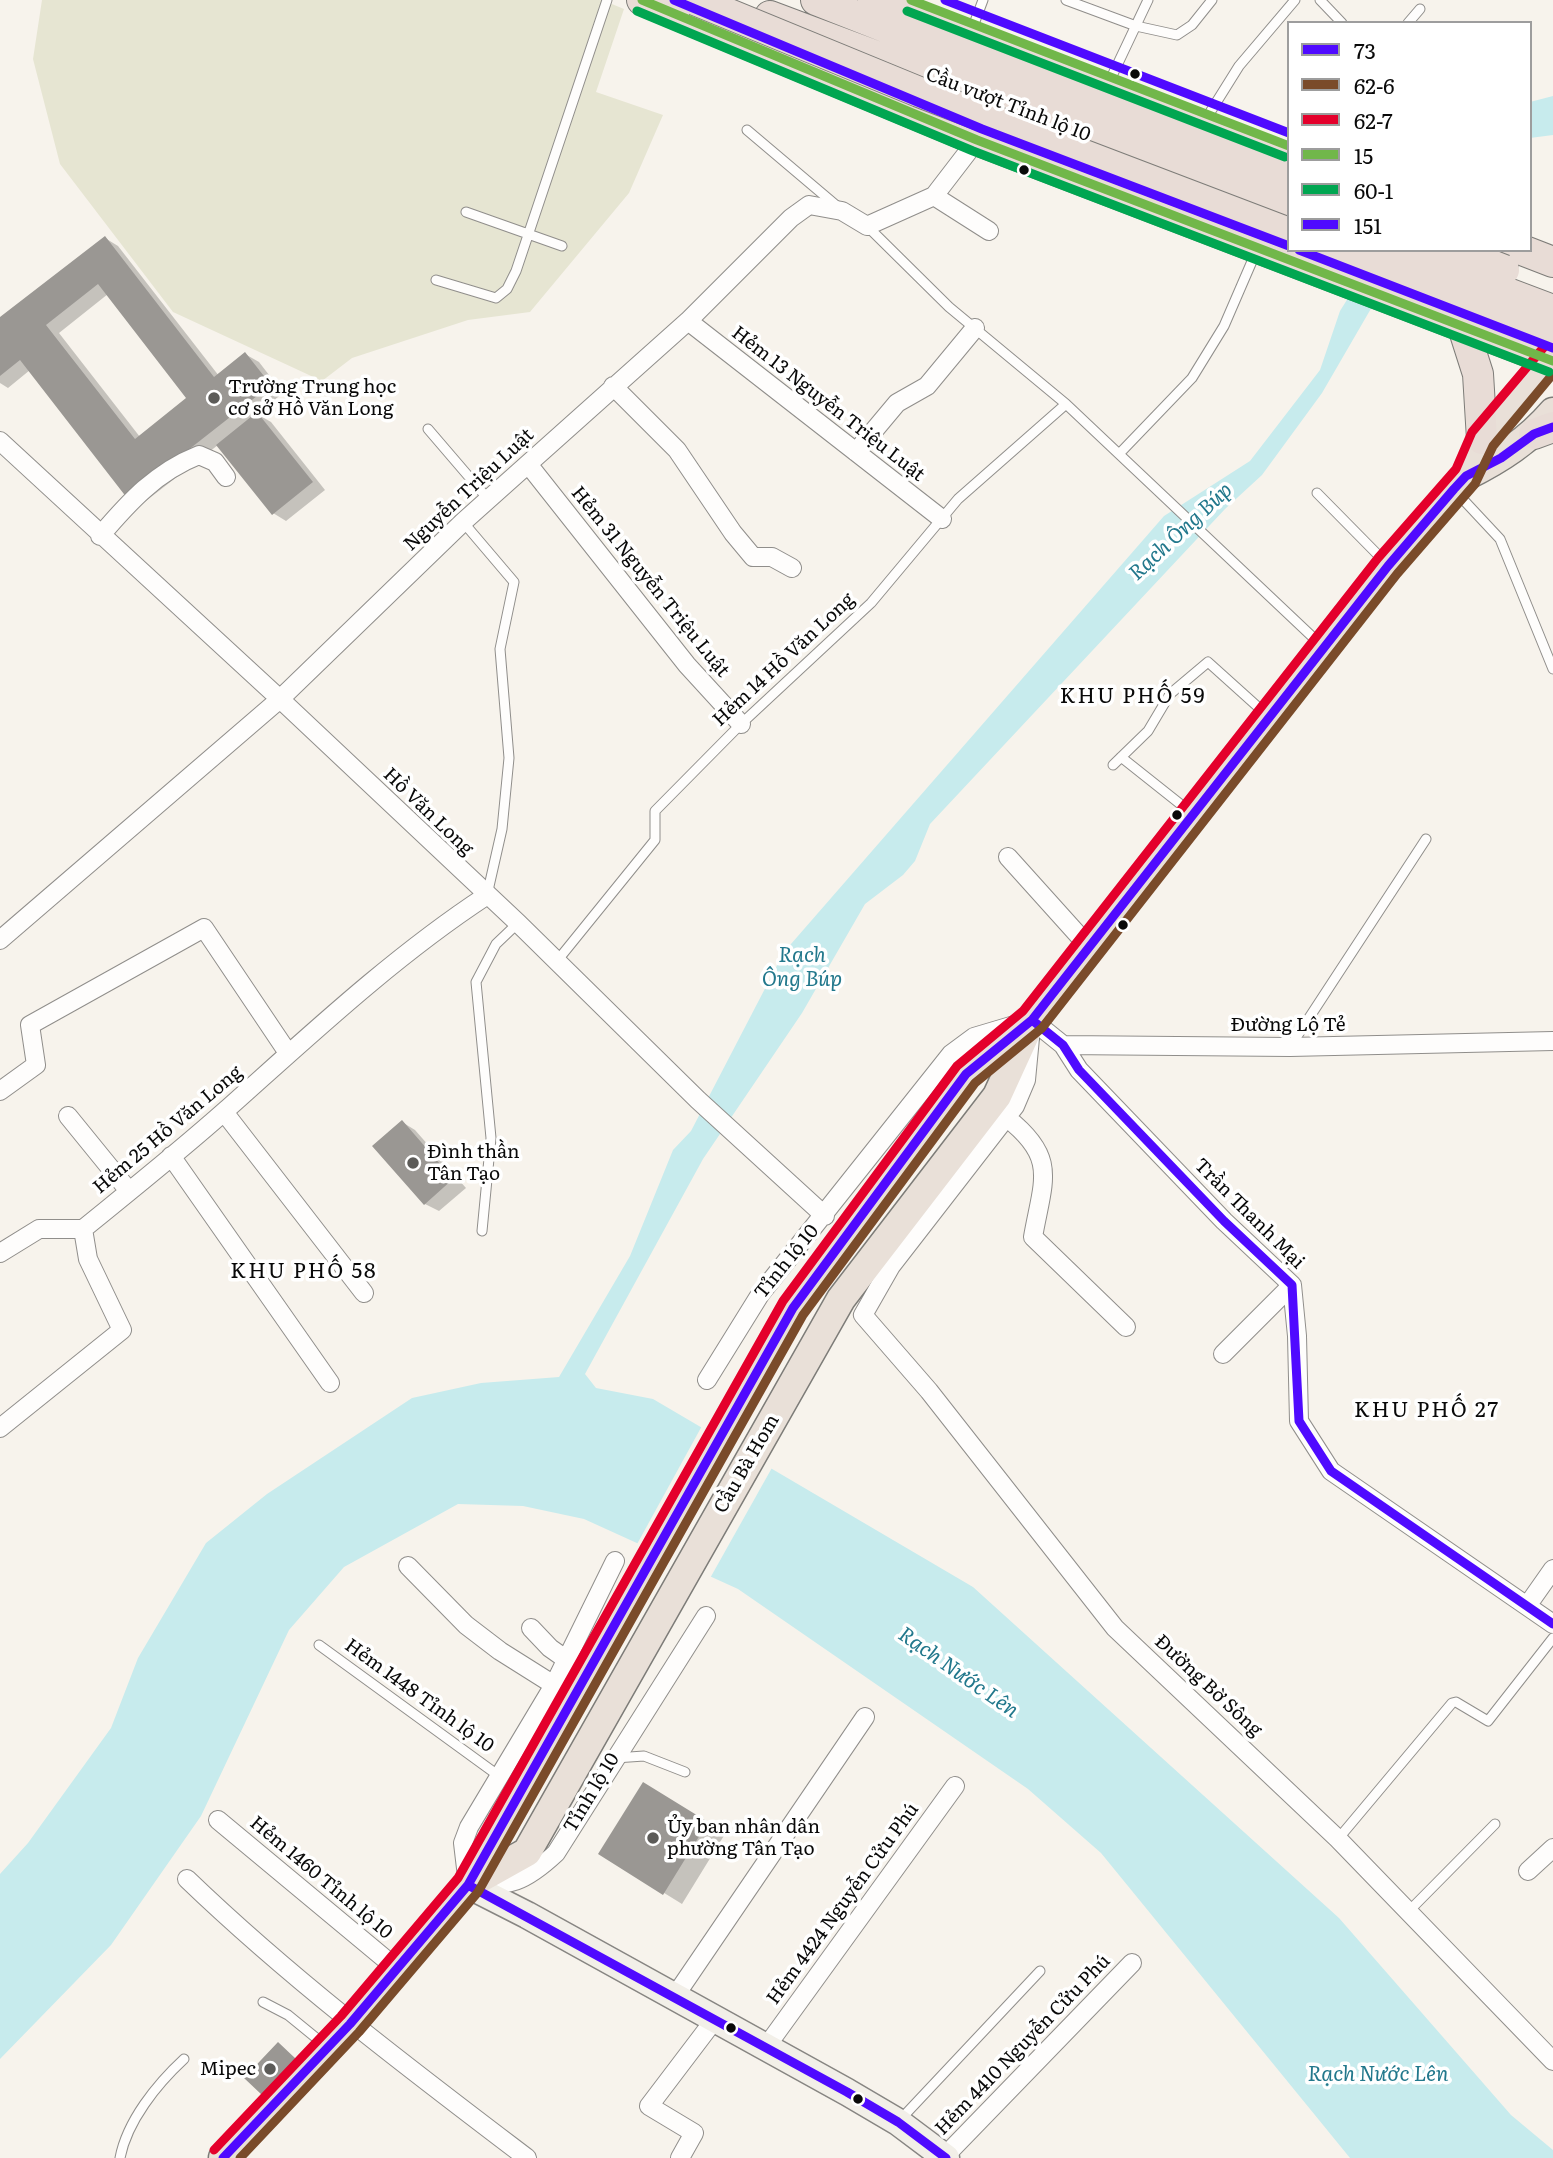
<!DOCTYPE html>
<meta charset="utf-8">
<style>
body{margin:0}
#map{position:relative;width:1553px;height:2158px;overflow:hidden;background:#f7f3ec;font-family:Literata,serif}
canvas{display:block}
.legend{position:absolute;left:1287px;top:21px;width:245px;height:231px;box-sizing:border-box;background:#fff;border:2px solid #9d9d9d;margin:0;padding:9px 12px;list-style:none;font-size:21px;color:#090909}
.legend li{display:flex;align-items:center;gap:14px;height:35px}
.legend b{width:35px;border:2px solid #9d9d9d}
</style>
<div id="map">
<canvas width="1553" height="2158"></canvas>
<ul class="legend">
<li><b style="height:9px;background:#4f0aff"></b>73</li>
<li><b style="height:9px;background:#7a4b2a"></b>62-6</li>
<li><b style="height:9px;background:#e4002b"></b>62-7</li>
<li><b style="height:9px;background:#71b74a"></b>15</li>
<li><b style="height:9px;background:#00a651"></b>60-1</li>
<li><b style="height:9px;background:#4f0aff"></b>151</li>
</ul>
</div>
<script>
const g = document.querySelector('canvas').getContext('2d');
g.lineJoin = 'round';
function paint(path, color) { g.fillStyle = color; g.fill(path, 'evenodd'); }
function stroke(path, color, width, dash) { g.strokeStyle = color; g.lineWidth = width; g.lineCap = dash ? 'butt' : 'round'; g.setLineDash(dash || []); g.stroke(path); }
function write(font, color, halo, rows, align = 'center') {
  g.font = font + ' Literata,serif'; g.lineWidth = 7; g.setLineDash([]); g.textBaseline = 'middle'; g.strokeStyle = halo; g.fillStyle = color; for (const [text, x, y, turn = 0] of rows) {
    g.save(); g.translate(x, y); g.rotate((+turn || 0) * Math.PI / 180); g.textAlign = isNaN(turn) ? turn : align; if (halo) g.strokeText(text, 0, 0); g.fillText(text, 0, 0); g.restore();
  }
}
const cemetery = new Path2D(`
 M42 0H602L624 9 596 92 663 115 629 193 530 312 468 320 352 358 322 381 173 312 60 164 33 59Z`);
const water = new Path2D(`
 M1553 96V135L1530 138V102Z
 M1378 250H1405L1322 393 1262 475 1225 509 930 824 915 861 903 875 865 904 802 1013 703 1159 585 1374 596 1388 653 1399 973 1587 1339 1918 1511 2115 1553 2150V2158H1350L1101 1853 1028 1789 738 1589 584 1519 523 1506 458 1504 344 1567 289 1630 201 1816 111 1945 0 2059V1874L28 1843 111 1728 138 1658 206 1543 267 1494 412 1398 481 1383 559 1377 630 1256 673 1150 691 1131 784 952 1164 516 1250 461 1320 370 1340 311Z`);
const pier = new Path2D(`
 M703 1424 773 1466 709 1580 636 1546Z`);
const shadow = new Path2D(`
 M105 238 118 246 219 376 245 354 259 362 283 393 257 414 271 422 325 490 286 521 273 513 218 445 142 504 129 497 30 370 8 388 0 383V319ZM108 294 189 399 140 437 59 333Z
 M402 1122 415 1130 466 1188 439 1211 425 1204Z
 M662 1795 725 1834 682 1904 601 1854Z
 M278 2044 303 2065 271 2098 263 2093Z`);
const building = new Path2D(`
 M105 236 214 377 245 352 271 385 127 498 20 360 0 376V317ZM98 284 186 398 135 439 46 325Z
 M257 412 313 482 272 515 216 445Z
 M402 1120 453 1179 424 1205 372 1146Z
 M643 1782 708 1822 663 1895 598 1854Z
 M278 2042 296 2059 262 2095 244 2078Z`);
const service = new Path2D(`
 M1066 0 1136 26 1177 35 1192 25 1212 0
 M1320 0 1342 23
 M1408 23 1420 9
 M974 24 983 0
 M1112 76 1148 0
 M1209 114 1239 66 1295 0
 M747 130 838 207
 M466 212 562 246
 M867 226 949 307 1066 404 1320 644
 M436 280 496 298 507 289 516 271 607 0
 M428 429 488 499
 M1119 454 1192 378 1224 326 1256 252
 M1317 493 1385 562
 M1457 493 1500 539 1553 669
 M463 522 514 582 500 649 509 758 502 829 487 895
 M1121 757 1189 811
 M1113 765 1148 731 1170 694 1208 662 1268 716
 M557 961 655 840V811L741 724 871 603 958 499 1066 404
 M1290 1047 1426 839
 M482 1231 491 1138 476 982 496 944 518 923
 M319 1645 499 1776
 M615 1758 644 1756 685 1772
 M1338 1839 1452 1703 1456 1702 1488 1721 1553 1638
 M1408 1912 1495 1824
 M263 2002 288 2015 326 2046
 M899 2121 1040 1971
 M120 2158C127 2121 157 2084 184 2059`);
const minor = new Path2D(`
 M934 196 989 231
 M688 321 942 519
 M613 386 677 450 733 533 753 557H772L792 568
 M0 441 280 699 518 923 698 1100 825 1216
 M856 452 897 403 927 386 975 328
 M528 464 687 665 741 724
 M100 536C129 502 156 472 199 455L215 462 226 477
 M1008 857 1089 947
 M0 940 280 699 463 522 688 321 791 218 809 205 842 211 867 226 934 196 977 140
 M1032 1020 1063 1045 1290 1047 1553 1041
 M1030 1038 1026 1080 1015 1106 891 1266 863 1315 929 1391 1115 1628 1338 1839 1553 2061
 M1063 1045 1079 1070 1224 1221 1292 1285 1297 1336 1299 1421 1331 1471 1553 1624
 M0 1091 36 1065 30 1025 204 928 288 1053
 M224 1112 364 1293
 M68 1116 129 1191
 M1007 1118C1058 1158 1043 1180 1033 1237L1126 1327
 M171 1156 330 1383
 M0 1253 39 1229H83
 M1223 1354 1292 1285
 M707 1380 761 1293 951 1054 974 1037 1021 1023
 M0 1428 122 1330 88 1259 83 1229C131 1190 180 1151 226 1110 309 1036 393 957 486 896
 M615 1561 554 1685 469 1827 463 1843 468 1885C510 1887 525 1882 556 1853L706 1616
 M408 1566 466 1625 500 1651 554 1685
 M1527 1606 1553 1569
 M531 1628 550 1648 567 1660
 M218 1820 396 1968
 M1528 1871 1553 1848
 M187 1879C293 1981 410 2069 527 2158
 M675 1996 865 1717
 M766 2047 955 1786
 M945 2156 1132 1963
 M680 2158 694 2133 649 2106 715 2019`);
const secondary = new Path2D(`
 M468 1885 527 1915 847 2092 898 2122 946 2158`);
const primary = new Path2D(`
 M1466 476C1500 459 1528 441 1553 412
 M468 1885 527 1852 841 1299 997 1096 1029 1026
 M223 2158 350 2024 468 1885 793 1308 966 1074 1032 1020 1388 566 1466 476 1482 439 1553 355`);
const trunk = new Path2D(`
 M642 0 977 140 1553 361
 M816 0 1289 186
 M873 0 1289 160
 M770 16 1289 211
 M1522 250 1553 262
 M1534 434 1553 427
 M1482 439 1478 374 1462 324 1497 287 1506 250`);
const trunkBridge = new Path2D(`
 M695 0 919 92 1289 233
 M1333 250 1553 334
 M1394 250 1553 310
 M1453 250 1504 270`);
const bus1 = new Path2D(`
 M1032 1020 1063 1045 1079 1070 1224 1221 1292 1285 1299 1421 1331 1471 1553 1624
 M468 1885 847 2092 898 2122 946 2158
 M223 2158 350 2024 468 1885 793 1308 966 1074 1032 1020 1388 566 1454 489 1466 476 1501 458 1534 434 1553 427`);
const bus2 = new Path2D(`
 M240 2158 359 2032 478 1892 803 1315 975 1083 1042 1028 1397 574 1475 484 1493 446 1553 374`);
const bus3 = new Path2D(`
 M214 2150 341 2016 458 1878 783 1301 957 1066 1023 1011 1378 558 1456 469 1472 432 1544 347`);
const bus4 = new Path2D(`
 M642 0 977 140 1553 361
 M911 0 1289 146`);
const bus5 = new Path2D(`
 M637 11 973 151 1549 372
 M907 11 1285 157`);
const bus6 = new Path2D(`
 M674 0 982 129 1289 246
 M945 0 1289 133
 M1299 250 1553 348`);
const markers = [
 [1135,74,6,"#090909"],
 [1024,170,6,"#090909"],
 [214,398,7,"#5c5b58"],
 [1177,815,6,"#090909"],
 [1123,925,6,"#090909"],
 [413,1163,7,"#5c5b58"],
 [653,1838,7,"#5c5b58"],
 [731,2028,6,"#090909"],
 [270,2069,7,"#5c5b58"],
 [858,2099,6,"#090909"]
];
const streetNames = [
 ["Cầu vượt Tỉnh lộ 10",1008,105,21],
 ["Hẻm 13 Nguyễn Triệu Luật",828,404,38],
 ["Nguyễn Triệu Luật",469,490,-43],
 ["Hẻm 31 Nguyễn Triệu Luật",650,582,51],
 ["Hẻm 14 Hồ Văn Long",784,660,-43],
 ["Hồ Văn Long",428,812,44],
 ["Đường Lộ Tẻ",1288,1025],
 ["Hẻm 25 Hồ Văn Long",168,1130,-40],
 ["Trần Thanh Mại",1249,1214,45],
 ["Tỉnh lộ 10",787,1262,-51],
 ["Cầu Bà Hom",747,1464,-60],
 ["Đường Bờ Sông",1208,1686,43],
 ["Hẻm 1448 Tỉnh lộ 10",419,1696,36],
 ["Tỉnh lộ 10",592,1793,-59],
 ["Hẻm 1460 Tỉnh lộ 10",321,1878,40],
 ["Hẻm 4424 Nguyễn Cửu Phú",843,1904,-54],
 ["Hẻm 4410 Nguyễn Cửu Phú",1023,2045,-46]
];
const poiNames = [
 ["Trường Trung học",228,387],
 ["cơ sở Hồ Văn Long",228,409],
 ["Đình thần",427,1152],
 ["Tân Tạo",427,1174],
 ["Ủy ban nhân dân",667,1827],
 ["phường Tân Tạo",667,1849],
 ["Mipec",256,2069,"right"]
];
const waterNames = [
 ["Rạch Ông Búp",1181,532,-43],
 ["Rạch",802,956],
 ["Ông Búp",802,980],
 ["Rạch Nước Lên",958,1673,35],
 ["Rạch Nước Lên",1378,2075]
];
const neighbourhoodNames = [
 ["KHU PHỐ 59",1133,697],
 ["KHU PHỐ 58",304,1272],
 ["KHU PHỐ 27",1427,1411]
];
paint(cemetery, '#e6e5d2');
paint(water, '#c7ebed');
paint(pier, '#f7f3ec');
paint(shadow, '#0003');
paint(building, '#9a9793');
stroke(service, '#908e8b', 11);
stroke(minor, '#908e8b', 20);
stroke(secondary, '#878582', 29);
stroke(primary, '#7d7c78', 31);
stroke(trunk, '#7d7c78', 32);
stroke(service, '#fefdfc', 9);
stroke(minor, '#fefdfc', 18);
stroke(secondary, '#f2efe8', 26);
stroke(primary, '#e9e0d8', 28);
stroke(trunk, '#e8dcd6', 30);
stroke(trunkBridge, '#7d7c78', 32, []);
stroke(trunkBridge, '#e8dcd6', 30);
stroke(bus1, '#4f0aff', 9);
stroke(bus2, '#7a4b2a', 9);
stroke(bus3, '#e4002b', 9);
stroke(bus4, '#71b74a', 9);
stroke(bus5, '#00a651', 9);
stroke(bus6, '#4f0aff', 9);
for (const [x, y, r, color] of markers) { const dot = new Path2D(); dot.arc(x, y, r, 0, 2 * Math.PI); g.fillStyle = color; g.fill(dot); stroke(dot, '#fff', 2.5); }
write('19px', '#090909', '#fff', streetNames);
write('19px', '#090909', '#fff', poiNames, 'left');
write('italic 21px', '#22788c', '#fff', waterNames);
g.letterSpacing = '2px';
write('21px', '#090909', '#fff', neighbourhoodNames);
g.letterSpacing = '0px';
</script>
